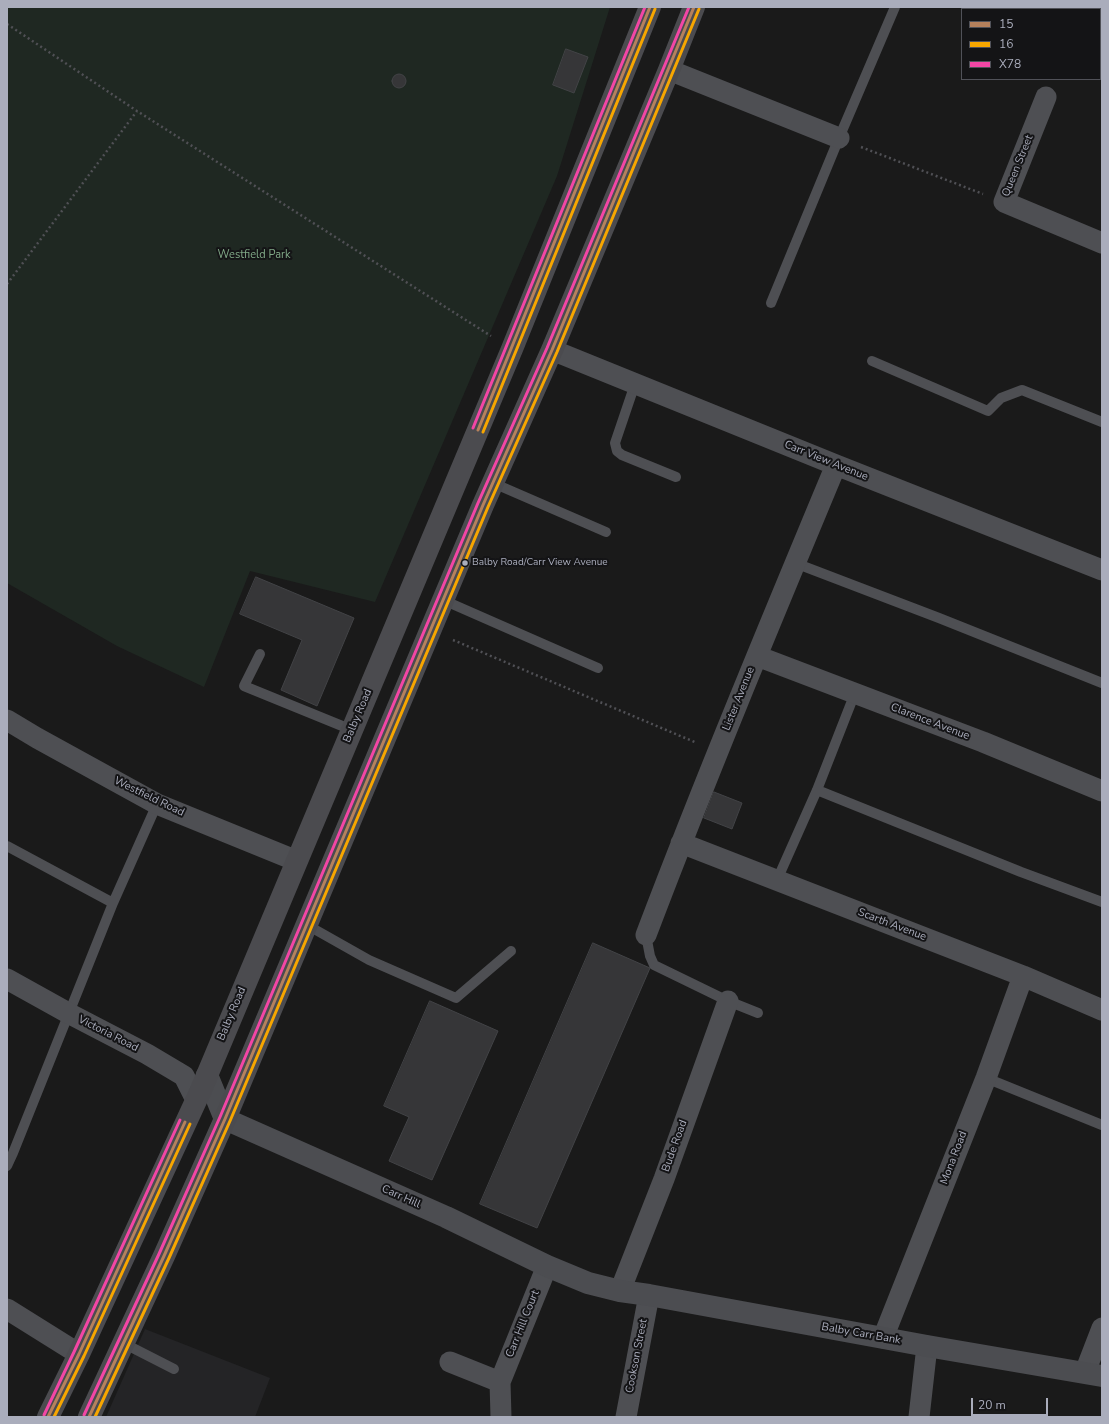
<!DOCTYPE html>
<style>
body{margin:0}
#map{position:relative;width:1109px;height:1424px;overflow:hidden;background:#1a1a1a;font-family:"Nunito Sans",sans-serif}
canvas{display:block}
.frame{position:absolute;inset:0;border:8px solid #aaadbc;pointer-events:none}
.legend{position:absolute;left:961px;top:8px;width:140px;height:72px;box-sizing:border-box;background:#141416;border:1px solid #505158;margin:0;padding:5px 7px;list-style:none;font-size:12px;color:#aaadbc}
.legend li{display:flex;align-items:center;gap:8px;height:20px}
.legend b{width:20px;border:1px solid #505158}
.scale{position:absolute;left:971px;top:1398px;width:77px;height:18px;box-sizing:border-box;border:2px solid #aaadbc;border-top:0;padding-left:5px;font-size:12px;line-height:14px;white-space:nowrap;color:#aaadbc;-webkit-text-stroke:3px #141416;paint-order:stroke}
</style>
<div id="map">
<canvas width="1109" height="1424"></canvas>
<div class="frame"></div>
<ul class="legend">
<li><b style="height:5px;background:#b6815c"></b>15</li>
<li><b style="height:5px;background:#f7a600"></b>16</li>
<li><b style="height:5px;background:#f346a5"></b>X78</li>
</ul>
<div class="scale">20 m</div>
</div>
<script>
const g = document.querySelector('canvas').getContext('2d');
g.lineJoin = 'round';
function paint(path, color) { g.fillStyle = color; g.fill(path, 'evenodd'); }
function stroke(path, color, width, dash) { g.strokeStyle = color; g.lineWidth = width; g.lineCap = dash ? 'butt' : 'round'; g.setLineDash(dash || []); g.stroke(path); }
function write(font, color, halo, rows, align = 'center') {
  g.font = font + ' "Nunito Sans",sans-serif'; g.lineWidth = 4; g.setLineDash([]); g.textBaseline = 'middle'; g.strokeStyle = halo; g.fillStyle = color; for (const [text, x, y, turn = 0] of rows) {
    g.save(); g.translate(x, y); g.rotate((+turn || 0) * Math.PI / 180); g.textAlign = isNaN(turn) ? turn : align; if (halo) g.strokeText(text, 0, 0); g.fillText(text, 0, 0); g.restore();
  }
}
const built = new Path2D(`
 M145 1329 270 1378 255 1417H106Z`);
const green = new Path2D(`
 M7 7H610L557 176 375 602 250 571 204 687 117 646 7 583Z`);
const building = new Path2D(`
 M566 49 588 57 574 93 553 85Z
 M392 81a7 7 0 1 1 14 0a7 7 0 1 1-14 0Z
 M256 577 354 618 317 706 281 690 302 640 240 614Z
 M714 792 742 803 732 829 704 818Z
 M593 943 650 968 537 1228 480 1204Z
 M430 1001 498 1031 432 1180 389 1161 409 1117 384 1106Z`);
const path = new Path2D(`
 M7 24 137 111 491 336
 M861 147 983 194
 M7 284 137 111
 M453 640 697 743`);
const lane = new Path2D(`
 M771 303 839 138 895 7
 M872 361 988 411 1001 398 1022 390 1102 422
 M635 384 615 443 617 451 622 455 676 477
 M493 483 606 532
 M795 563 939 618 1102 683
 M443 600 598 668
 M260 654 244 686 352 730
 M817 790 1021 872 1102 902
 M7 846 113 903
 M777 880 817 790 855 693
 M307 925 369 960 456 998 511 951
 M646 935 650 956 654 965 728 1001 758 1013
 M986 1078 1102 1125
 M7 1166 13 1153 113 903 157 804
 M123 1343 174 1369`);
const street = new Path2D(`
 M669 70 839 138
 M1046 97 1004 202 1102 243
 M552 350 836 465 1102 570
 M757 656 983 742 1102 791
 M7 720 37 738 157 804 297 861
 M681 843 1023 976 1102 1010
 M646 935C706 777 771 621 836 465
 M7 979 70 1014 147 1054 184 1076 196 1100
 M620 1291 664 1179 728 1001
 M7 1309 79 1354
 M883 1338 986 1078 1023 976
 M450 1362 500 1382 501 1417
 M1085 1372 1102 1328
 M500 1382 547 1266
 M626 1417 649 1295
 M919 1417 927 1346`);
const secondary = new Path2D(`
 M207 1075 225 1119 446 1217 547 1266 588 1283 620 1291 649 1295 927 1346 1102 1376`);
const primary = new Path2D(`
 M48 1417 79 1354 200 1092 512 349 650 7
 M89 1417 164 1256 225 1119 483 505 552 350 669 70 694 7`);
const bus1 = new Path2D(`
 M478 430 650 7
 M48 1417 79 1354 185 1122
 M89 1417 164 1256 225 1119 483 505 552 350 694 7`);
const bus2 = new Path2D(`
 M483 432 655 9
 M54 1417 84 1356 190 1124
 M95 1417 169 1258 230 1121 488 507 557 352 699 9`);
const bus3 = new Path2D(`
 M473 428 645 7
 M44 1415 74 1352 180 1120
 M84 1415 159 1254 220 1117 478 503 547 348 689 7`);
const markers = [
 [465,563,3.5,"#aaadbc"]
];
const busNames = [
 ["Balby Road/Carr View Avenue",472,563]
];
const streetNames = [
 ["Queen Street",1018,166,-68],
 ["Carr View Avenue",826,461,22],
 ["Lister Avenue",739,699,-68],
 ["Balby Road",358,716,-67],
 ["Clarence Avenue",930,722,21],
 ["Westfield Road",149,797,26],
 ["Scarth Avenue",892,925,21],
 ["Balby Road",232,1014,-67],
 ["Victoria Road",108,1034,27],
 ["Bude Road",675,1146,-70],
 ["Mona Road",954,1158,-69],
 ["Carr Hill",401,1197,24],
 ["Carr Hill Court",523,1324,-68],
 ["Balby Carr Bank",861,1334,10],
 ["Cookson Street",637,1356,-79]
];
const parkNames = [
 ["Westfield Park",254,255]
];
paint(built, '#242426');
paint(green, '#1f2822');
paint(building, '#363638');
stroke(building, '#424346', 1);
stroke(path, '#505055', 2.5, [2, 3]);
stroke(lane, '#4e4f53', 10);
stroke(street, '#4e4f53', 21);
stroke(secondary, '#4c4d51', 22);
stroke(primary, '#4b4b4f', 22);
stroke(bus1, '#b6815c', 3);
stroke(bus2, '#f7a600', 3);
stroke(bus3, '#f346a5', 3);
for (const [x, y, r, color] of markers) { const dot = new Path2D(); dot.arc(x, y, r, 0, 2 * Math.PI); g.fillStyle = color; g.fill(dot); stroke(dot, '#141416', 1.5); }
write('10px', '#aaadbc', '#141416', busNames, 'left');
write('11px', '#aaadbc', '#141416', streetNames);
write('11px', '#80a887', '#141416', parkNames);
</script>
